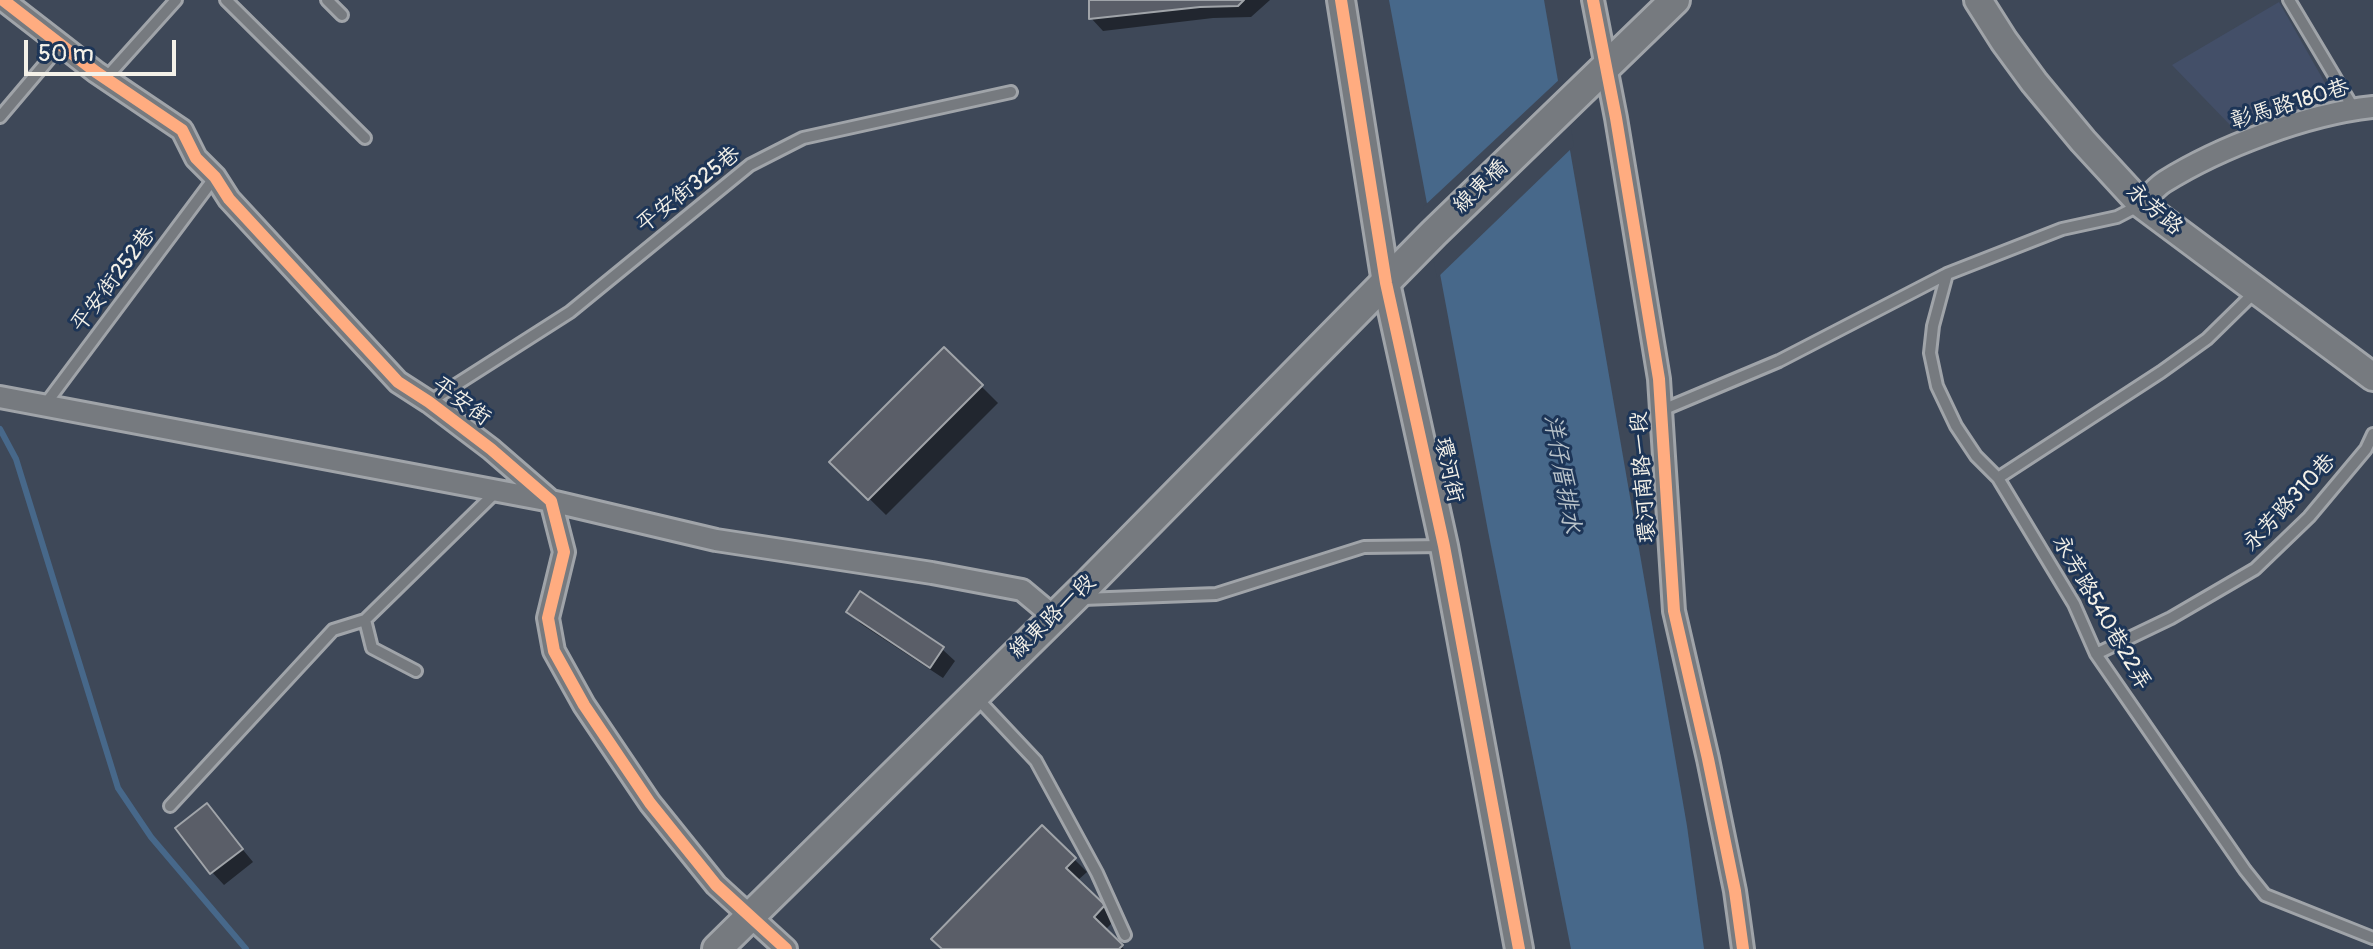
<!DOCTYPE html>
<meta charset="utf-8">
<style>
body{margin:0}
#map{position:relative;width:2373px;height:949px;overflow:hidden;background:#3e4858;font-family:Pangolin,sans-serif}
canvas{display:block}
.scale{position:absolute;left:24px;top:40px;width:152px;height:36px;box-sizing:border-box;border:4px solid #f4f1e8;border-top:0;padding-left:10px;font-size:24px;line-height:28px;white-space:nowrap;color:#f4f1e8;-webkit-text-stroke:6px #1d3557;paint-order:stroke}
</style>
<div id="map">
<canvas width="2373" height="949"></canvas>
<div class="scale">50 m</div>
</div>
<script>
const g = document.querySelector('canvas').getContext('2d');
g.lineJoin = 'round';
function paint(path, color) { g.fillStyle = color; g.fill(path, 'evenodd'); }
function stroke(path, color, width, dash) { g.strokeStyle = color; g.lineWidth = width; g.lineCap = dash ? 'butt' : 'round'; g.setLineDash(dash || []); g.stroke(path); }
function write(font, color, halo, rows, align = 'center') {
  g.font = font + ' Pangolin,"LXGW WenKai TC",sans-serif'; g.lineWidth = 6; g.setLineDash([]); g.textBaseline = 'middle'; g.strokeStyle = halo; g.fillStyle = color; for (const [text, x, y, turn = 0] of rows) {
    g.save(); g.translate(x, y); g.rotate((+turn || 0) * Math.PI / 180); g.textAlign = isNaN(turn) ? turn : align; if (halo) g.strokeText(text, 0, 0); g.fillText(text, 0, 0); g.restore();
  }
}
const built = new Path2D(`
 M2279 2 2337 104 2263 128 2250 118 2231 126 2172 65Z`);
const water = new Path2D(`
 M1389 0H1544L1687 826 1704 949H1571L1488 531Z`);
const pier = new Path2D(`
 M1562 77 1574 146 1437 278 1423 207Z`);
const shadow = new Path2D(`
 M1091 0H1270L1251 17 1213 18 1103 31 1091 18Z
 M944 349 998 403 886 515 832 462Z
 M849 612 942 649 955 661 943 678 861 624Z
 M207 806 253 862 224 885 212 872Z
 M1042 827 1087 872 1077 881 1116 919 1105 930 1124 949H944Z`);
const stream = new Path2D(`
 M0 429 16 459 118 788 151 837 246 949`);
const building = new Path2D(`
 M1089 0H1244L1238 6 1200 7 1089 19Z
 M944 347 983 385 868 500 829 462Z
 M860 591 944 647 930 668 846 612Z
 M207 803 243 849 210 874 175 828Z
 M1042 825 1076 858 1066 868 1105 905 1094 917 1123 945 1119 949H942L931 939Z`);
const service = new Path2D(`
 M226 0 365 138
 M327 0 342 15
 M2289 0 2354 109
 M105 79 176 0
 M0 117 61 45
 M1947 274 1933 326 1930 353 1937 386 1956 426 1976 456 1998 478 2074 604 2096 654 2245 870 2265 895 2373 938
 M429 402 570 312 750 165 803 138 1011 92
 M44 406 215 177
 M1660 411 1779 361 1947 274 2062 229 2117 217 2140 205
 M1998 478 2161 372 2207 339 2255 292
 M1083 599 1216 594 1364 547 1443 546
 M365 620 372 648 416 671
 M2096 654 2171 618 2255 569 2309 517 2366 449 2373 434
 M975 696 1036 761 1097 873 1125 935
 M170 806 333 630 365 620 496 492`);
const minor = new Path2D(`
 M3 0 96 72 182 130 196 158 215 177 229 199 398 382 429 402 491 449 551 501 564 552 548 618 554 651 584 705 650 803 716 885 786 949
 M1593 0 1616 118 1659 379 1674 611 1708 759 1735 891 1743 949
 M2141 204C2148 197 2155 188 2164 182 2220 147 2307 114 2373 107
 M0 397 551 501 716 540 932 573 1022 590 1053 616`);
const tertiary = new Path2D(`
 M1341 0 1386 283 1444 546 1519 949
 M1978 0 2004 41 2034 82 2083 141 2141 204 2373 377`);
const secondary = new Path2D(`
 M717 949 1087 585 1434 233 1675 0`);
const cycleway = new Path2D(`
 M3 0 96 72 182 130 196 158 215 177 229 199 398 382 429 402 491 449 551 501 564 552 548 618 554 651 584 705 650 803 716 885 786 949
 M1341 0 1386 283 1444 546 1519 949
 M1593 0 1616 118 1659 379 1674 611 1708 759 1735 891 1743 949`);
const streetNames = [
 ["彰馬路180巷",2290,105,-17],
 ["線東橋",1481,187,-44],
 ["平安街325巷",689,190,-38],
 ["永芳路",2154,210,41],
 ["平安街252巷",114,280,-53],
 ["平安街",461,402,36],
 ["環河街",1448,470,78],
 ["環河南路一段",1644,477,-94],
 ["永芳路310巷",2290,503,-47],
 ["永芳路540巷22弄",2101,613,60],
 ["線東路一段",1053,617,-44]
];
const waterNames = [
 ["洋仔厝排水",1561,474,80]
];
paint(built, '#434f68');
paint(water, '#47688a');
paint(pier, '#3e4858');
paint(shadow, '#0007');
stroke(stream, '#47688a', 6);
paint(building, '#5a5e68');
stroke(building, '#a0a4a9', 2);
stroke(service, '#a0a4a9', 16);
stroke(minor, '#a0a4a9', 26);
stroke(tertiary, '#a0a4a9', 32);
stroke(secondary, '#a0a4a9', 34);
stroke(service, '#767a7f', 10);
stroke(minor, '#767a7f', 20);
stroke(tertiary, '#767a7f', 26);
stroke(secondary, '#767a7f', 28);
stroke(cycleway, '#ffac80', 12);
write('22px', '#f4f1e8', '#1d3557', streetNames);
write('italic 24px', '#b8c2c9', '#1d3557', waterNames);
</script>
